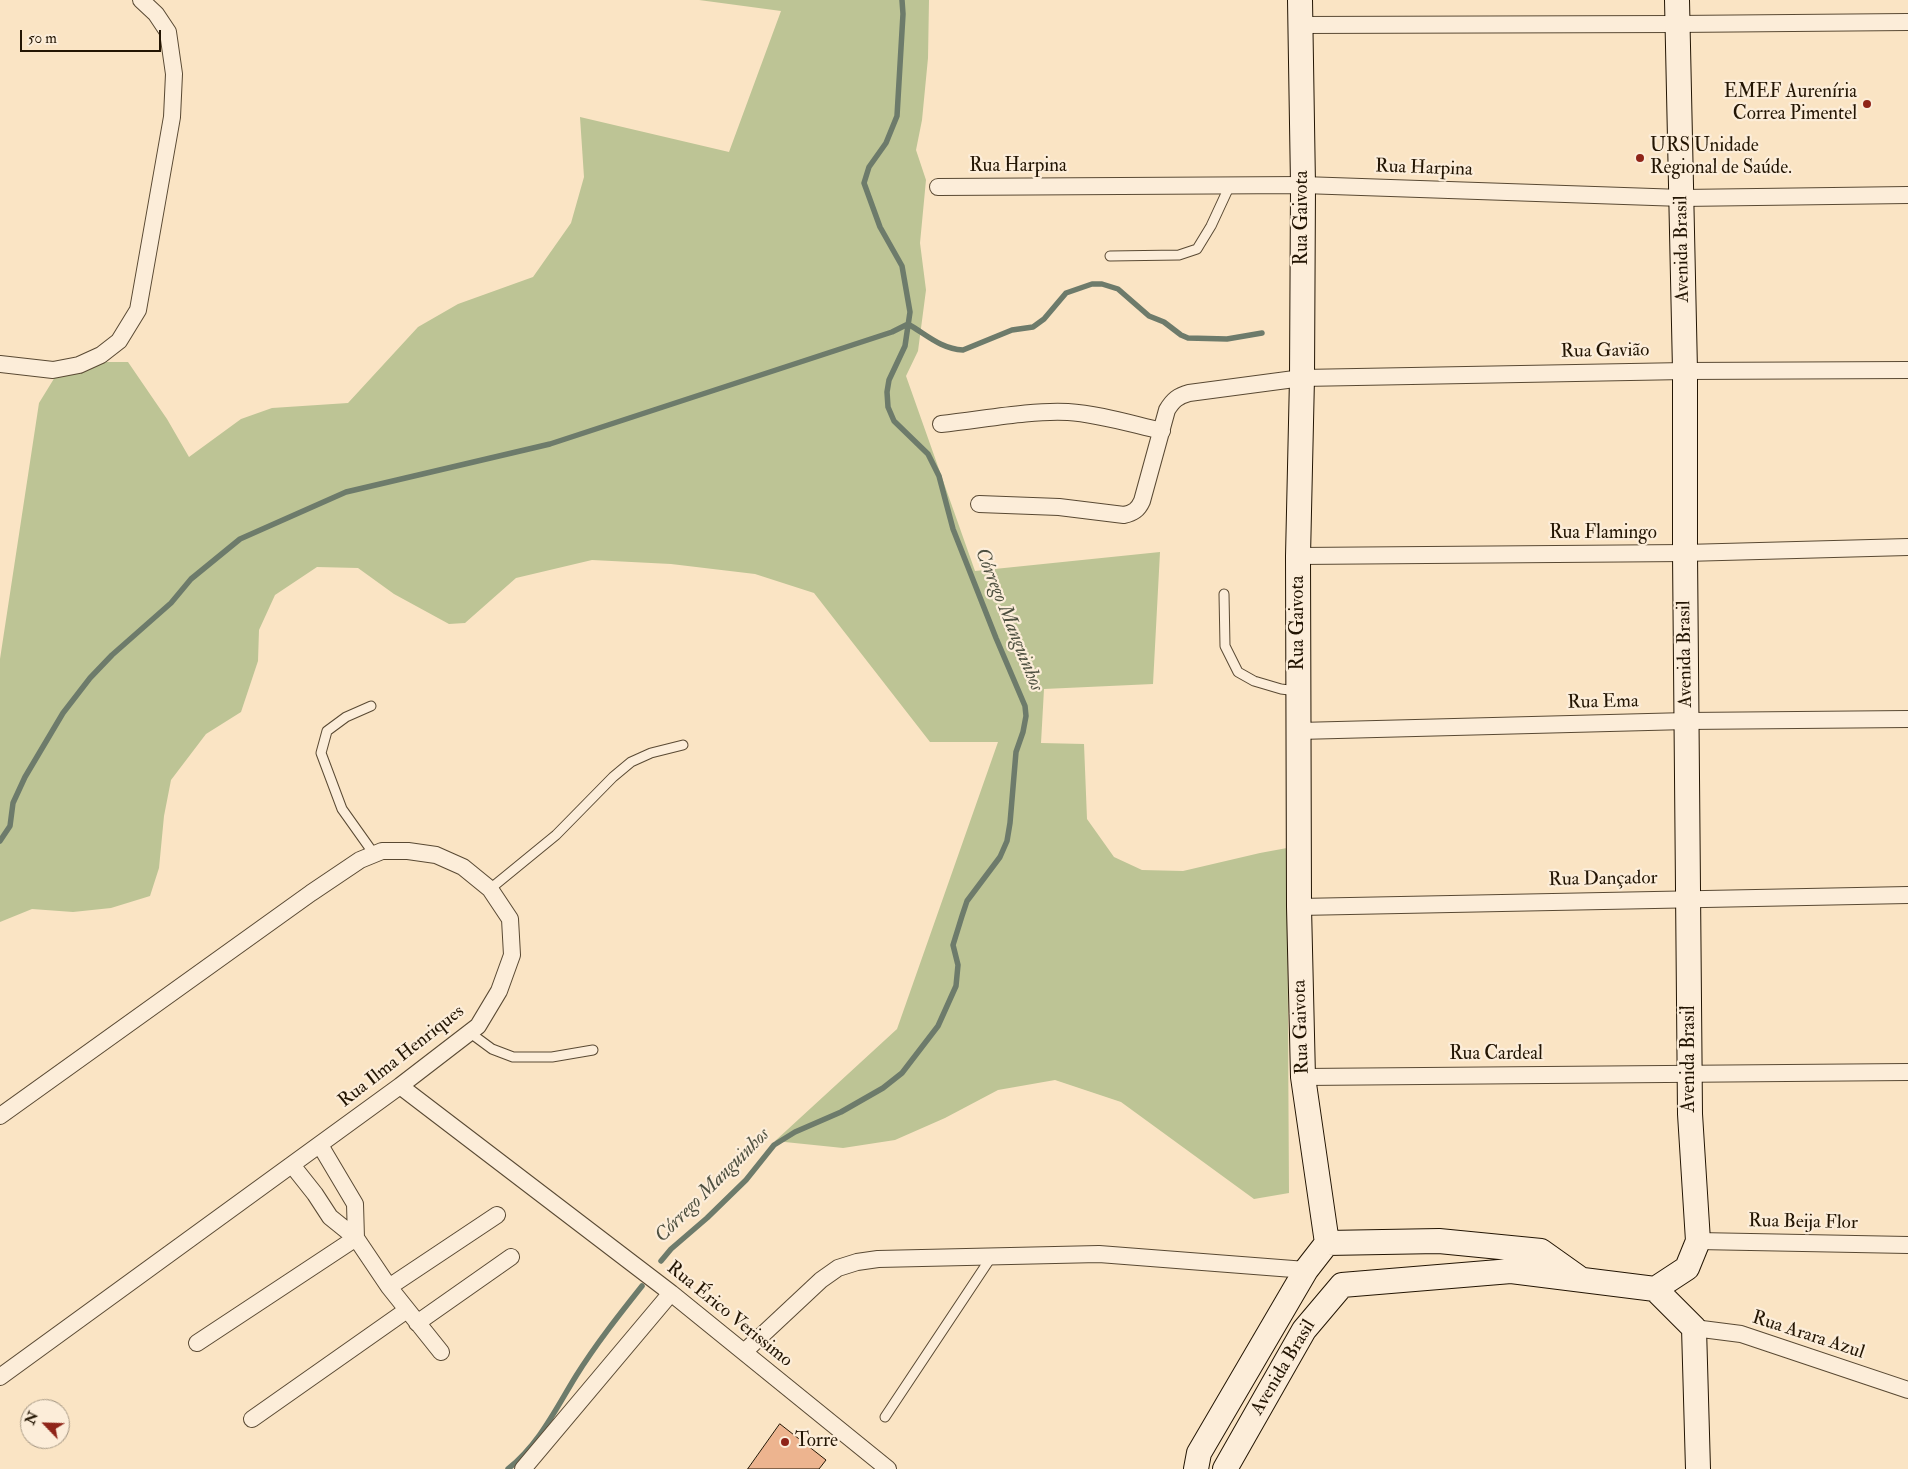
<!DOCTYPE html>
<meta charset="utf-8">
<style>
body{margin:0}
#map{position:relative;width:1908px;height:1469px;overflow:hidden;background:#fae4c4;font-family:"IM FELL Double Pica",serif}
canvas{display:block}
.north{position:absolute;left:20px;top:1399px;width:50px;height:50px;box-sizing:border-box;background:#fcedd9;border:1px solid #a59783;border-radius:50%;rotate:294deg;font-size:14px;font-weight:700;line-height:20px;text-align:center;color:#231503}
.north::after{content:'';display:block;margin:auto;width:18px;height:22px;background:#8f2418;clip-path:polygon(50% 0,100% 100%,50% 72%,0 100%)}
.scale{position:absolute;left:20px;top:30px;width:141px;height:22px;box-sizing:border-box;border:2px solid #231503;border-top:0;padding-left:6px;font-size:15px;line-height:18px;white-space:nowrap;color:#231503;-webkit-text-stroke:4px #fcedd9;paint-order:stroke}
</style>
<div id="map">
<canvas width="1908" height="1469"></canvas>
<div class="north">N</div>
<div class="scale">50 m</div>
</div>
<script>
const g = document.querySelector('canvas').getContext('2d');
g.lineJoin = 'round';
function paint(path, color) { g.fillStyle = color; g.fill(path, 'evenodd'); }
function stroke(path, color, width, dash) { g.strokeStyle = color; g.lineWidth = width; g.lineCap = dash ? 'butt' : 'round'; g.setLineDash(dash || []); g.stroke(path); }
function write(font, color, halo, rows, align = 'center') {
  g.font = font + ' "IM FELL Double Pica",serif'; g.lineWidth = 4.5; g.setLineDash([]); g.textBaseline = 'middle'; g.strokeStyle = halo; g.fillStyle = color; for (const [text, x, y, turn = 0] of rows) {
    g.save(); g.translate(x, y); g.rotate((+turn || 0) * Math.PI / 180); g.textAlign = isNaN(turn) ? turn : align; if (halo) g.strokeText(text, 0, 0); g.fillText(text, 0, 0); g.restore();
  }
}
const green = new Path2D(`
 M699 0H929L928 58 922 120 916 150 926 180 920 243 926 290 918 351 906 376 975 571 1160 552 1153 684 1044 689 1041 743 1084 744 1087 819 1114 857 1142 870 1183 871 1260 853 1287 848 1289 1193 1254 1199 1121 1102 1055 1080 998 1090 945 1118 895 1140 843 1148 775 1141 897 1029 998 742H930L814 593 755 574 671 564 592 560 516 578 465 623 449 624 394 594 358 568 317 567 275 595 259 630 258 661 241 712 206 734 171 780 164 816 159 868 150 896 111 908 73 912 32 909 0 922V659L39 403 55 377 98 362H128L167 419 189 457 241 419 272 408 348 403 418 327 458 304 533 277 571 223 584 177 580 117 729 152 781 11Z`);
const stream = new Path2D(`
 M908 324C927 335 941 349 963 350L1012 330 1033 327 1044 319 1066 293 1092 284H1102L1118 289 1149 316 1164 322 1181 335 1188 338 1227 339 1262 333
 M0 841 10 826 13 803 25 777 63 713 90 678 112 655 171 603 191 579 240 539 346 492 550 444 892 332 908 324
 M661 1261 671 1249 707 1218 746 1180 774 1145 795 1132 841 1112 883 1088 902 1073 938 1026 956 986 958 965 953 945 962 916 967 901 1000 857 1007 841 1010 823 1016 752 1023 732 1026 716 1025 706 996 638 953 529 939 476 928 454 894 421 888 407 887 392 889 380 905 346 910 312 902 266 880 227 864 183 869 167 886 143 897 116 903 14 902 0
 M508 1469C540 1443 555 1410 576 1376 596 1344 619 1315 642 1286`);
const building = new Path2D(`
 M780 1424 826 1460 819 1469H748Z`);
const lane = new Path2D(`
 M1110 256 1179 255 1197 249 1211 226 1230 185
 M1224 594 1225 646 1238 672 1254 681 1281 689 1297 691
 M371 706 346 717 327 731 321 753 342 809 374 854
 M490 889 556 835 613 777 631 762 651 753 683 745
 M469 1032 492 1049 513 1057H552L593 1050
 M885 1417 992 1256`);
const street = new Path2D(`
 M1300 25 1676 24 1908 22
 M938 187 1303 185 1682 198 1908 195
 M0 364 53 370 79 365 101 355 119 341 138 310 172 117 174 74 168 32 156 14 141 0
 M941 424C981 420 1029 410 1068 412 1099 414 1131 424 1162 431
 M979 504 1059 507 1124 515C1133 513 1138 510 1142 501L1167 410C1173 400 1178 396 1189 393L1302 378 1685 371 1908 370
 M1298 556 1685 553 1908 547
 M1299 731 1687 721 1908 719
 M1299 907 1908 895
 M1303 1077 1908 1072
 M400 1086 671 1293 888 1469
 M0 1116 311 893 360 860 382 851H408L436 855 463 867 490 889 510 919 512 955 499 991 478 1026 400 1086 0 1377
 M320 1145 355 1204 356 1238
 M292 1165 315 1194 330 1217 356 1238 389 1287 441 1352
 M1698 1241 1908 1245
 M389 1287 497 1215
 M417 1323 511 1257
 M1694 1328 1741 1334 1908 1390
 M197 1343 356 1238
 M744 1352 821 1280 838 1268 857 1262 878 1259 1099 1254 1306 1270
 M252 1419 407 1310
 M523 1469 671 1293`);
const secondary = new Path2D(`
 M1300 0 1303 185 1302 378 1298 556 1299 907 1303 1077 1327 1243
 M1655 1289 1687 1268 1698 1241 1690 1114 1685 553V371L1677 0
 M1196 1469 1199 1453 1306 1270 1327 1243 1439 1241 1541 1251 1579 1278
 M1225 1469 1304 1330 1342 1285 1511 1271 1655 1289 1694 1328 1698 1469`);
const markers = [
 [1867,104,5,"#8f2418"],
 [1640,158,5,"#8f2418"],
 [785,1442,5,"#8f2418"]
];
const poiNames = [
 ["EMEF Aureníria",1857,93,"right"],
 ["Correa Pimentel",1857,115,"right"],
 ["URS Unidade",1650,147],
 ["Regional de Saúde.",1650,169],
 ["Torre",795,1442]
];
const streetNames = [
 ["Rua Harpina",1018,167],
 ["Rua Harpina",1424,169,2],
 ["Rua Gaivota",1303,218,-90],
 ["Avenida Brasil",1683,249,-91],
 ["Rua Gavião",1605,352,-1],
 ["Rua Flamingo",1603,534],
 ["Rua Gaivota",1299,623,-90],
 ["Avenida Brasil",1686,654,-91],
 ["Rua Ema",1603,703,-1],
 ["Rua Dançador",1603,880,-1],
 ["Rua Gaivota",1302,1027,-92],
 ["Rua Cardeal",1496,1055],
 ["Rua Ilma Henriques",402,1057,-38],
 ["Avenida Brasil",1690,1059,-90],
 ["Rua Beija Flor",1803,1223,1],
 ["Rua Érico Verissimo",729,1315,39],
 ["Rua Arara Azul",1808,1336,18],
 ["Avenida Brasil",1284,1368,-59]
];
const waterNames = [
 ["Córrego Manguinhos",1008,620,68],
 ["Córrego Manguinhos",713,1186,-45]
];
paint(green, '#bdc495');
stroke(stream, '#6d7b6b', 5.5);
paint(building, '#edb48f');
stroke(building, '#231503', 1);
stroke(lane, '#594933', 11);
stroke(street, '#594933', 18);
stroke(secondary, '#231503', 26);
stroke(lane, '#fcedd9', 9);
stroke(street, '#fcedd9', 16);
stroke(secondary, '#fcedd9', 24);
for (const [x, y, r, color] of markers) { const dot = new Path2D(); dot.arc(x, y, r, 0, 2 * Math.PI); g.fillStyle = color; g.fill(dot); stroke(dot, '#fcedd9', 2); }
write('19px', '#231503', '#fcedd9', poiNames, 'left');
write('19px', '#231503', '#fcedd9', streetNames);
write('italic 20px', '#4e5040', '#fcedd9', waterNames);
</script>
